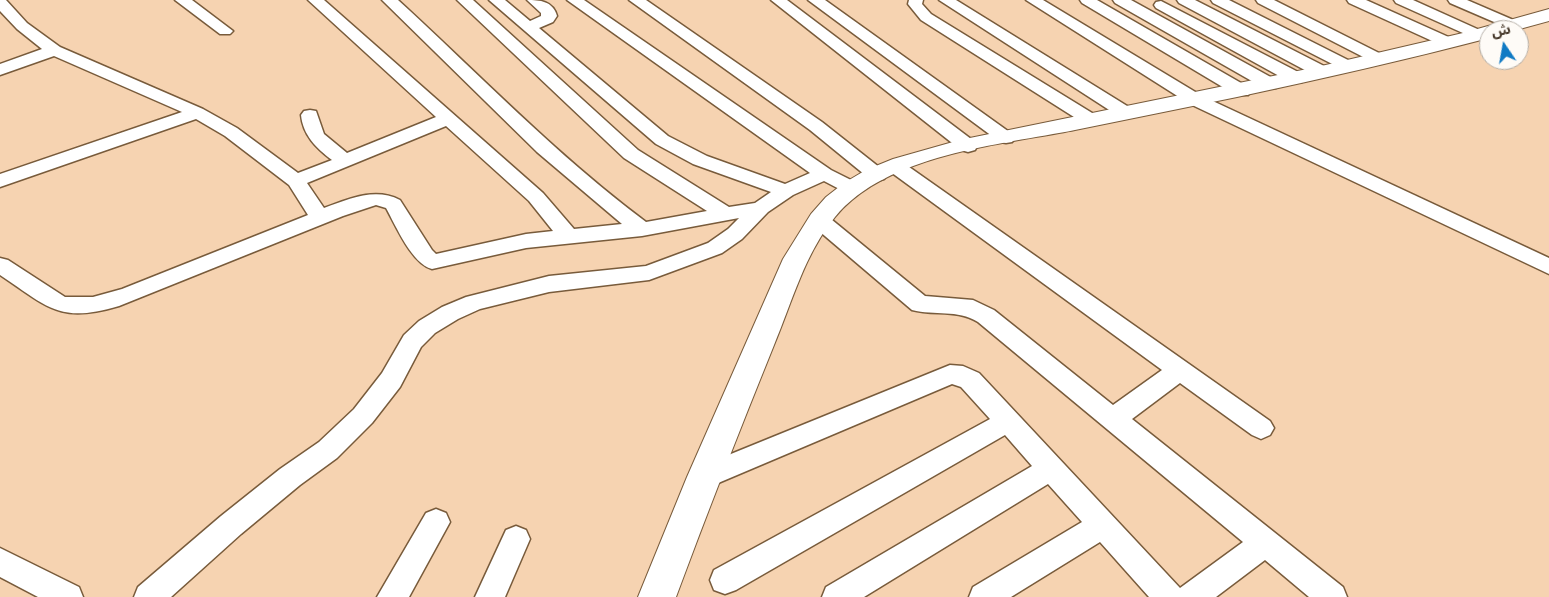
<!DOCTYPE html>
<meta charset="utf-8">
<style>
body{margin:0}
#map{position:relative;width:1549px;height:597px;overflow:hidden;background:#f6d3b1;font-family:"Varela Round","Noto Sans Arabic",sans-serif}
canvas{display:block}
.north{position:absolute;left:1479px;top:20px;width:50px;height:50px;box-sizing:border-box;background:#fefbf7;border:1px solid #b4ada5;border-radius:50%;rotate:348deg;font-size:14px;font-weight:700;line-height:20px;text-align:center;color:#46382a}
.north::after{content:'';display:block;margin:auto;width:18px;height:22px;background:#107ac4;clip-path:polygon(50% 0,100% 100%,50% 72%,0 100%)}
</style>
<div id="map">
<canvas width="1549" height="597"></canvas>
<div class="north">ش</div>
</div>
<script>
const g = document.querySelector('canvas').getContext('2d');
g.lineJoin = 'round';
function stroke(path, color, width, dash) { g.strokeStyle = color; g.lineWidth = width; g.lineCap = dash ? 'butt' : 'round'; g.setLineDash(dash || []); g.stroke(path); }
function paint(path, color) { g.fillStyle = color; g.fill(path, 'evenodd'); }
const street = new Path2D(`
 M0 0H6L27 23 60 47 203 109 237 128 298 173 332 160C316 148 303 135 301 115L304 111 310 110 316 111 324 134 347 153 436 117 308 0H324L543 193 574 229 622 224 537 152 382 0H398C480 75 556 155 646 222L707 211 624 158 457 0H473L638 150 729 207 755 203 771 192 693 164 656 144 489 0H505L530 21 541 16V13L527 0C540 0 553 1 557 16L553 22 539 28 668 136 707 156 785 184 810 173 567 0H584L831 170 859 184 862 188 859 192 852 194 845 192 824 181 793 195 768 212 742 239 722 253 649 280 549 292 480 309 458 319 435 333 421 347 400 387 372 423 337 458 300 485 241 534 171 597H134L138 587 221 516 280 469 319 442 354 409 382 373 404 335 419 321 442 307 466 297 549 276 646 266 708 243 728 229 739 218 642 236 526 248 432 269C412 264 396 226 386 208L376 205 343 216 119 306C59 324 48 307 0 275V258L8 260 65 297H93L122 289 308 215 289 185 225 136 196 119 0 187V174L182 112 54 56 0 75V64L42 49 17 29 0 11ZM446 126 529 201 553 231 526 234 436 254 432 250 400 200C375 187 349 199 324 208L307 183Z
 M175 0H192L233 31 230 34H220Z
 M629 0H646L822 122 884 171 887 175 884 179 877 181 870 179 810 130Z
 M771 0H787L975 142 977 146 975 150 968 152 961 150Z
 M808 0H825L1012 134 1015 138 1012 142 1006 143 1000 142Z
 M909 0H923L922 4 931 14 1097 116 1100 120 1097 124 1091 125 1085 124 921 20 908 4Z
 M939 0H956L1132 109 1135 113 1132 117 1126 118 1120 117Z
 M1026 0H1043L1202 96 1549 258V274L1190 104Z
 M1080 0H1097L1248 87 1251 91 1248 95H1236L1082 3Z
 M1113 0H1131L1276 80 1278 84 1276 88H1264L1115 3Z
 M1177 0H1195L1328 68 1330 72 1328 76H1316L1179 3Z
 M1211 0H1229L1354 63 1356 66 1354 69H1342L1213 3Z
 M1256 0H1274L1385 56 1387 59 1385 62H1373L1258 3Z
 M1347 0H1366L1453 39 1455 42 1453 45H1441L1349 3Z
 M1394 0H1413L1484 32 1487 35 1484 38H1474L1396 3Z
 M1448 0H1467L1518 22 1521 25 1518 28H1508L1450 3Z
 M1161 1 1302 74 1304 78 1302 82H1290L1156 8 1154 5 1156 2Z
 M895 160 902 162 1270 421 1274 428 1270 435 1261 439 1252 435 1180 383 1132 419 1343 587 1347 597H1309L1265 560 1216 597H1149L1100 542 1011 597H969L973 587 1082 522 1048 484 864 597H822L826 587 1032 466 1005 435 736 590 725 594 714 590 710 580 714 570 990 419 961 387 952 384 704 489 694 485 690 477 694 469 950 365 963 366 979 373 1180 588 1243 542 978 322C957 309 935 316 912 310L812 225 809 220 812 215 819 213 826 215 925 296 973 300 994 310 1113 405 1162 370 888 170 886 166 888 162Z
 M436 509 446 513 450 522 409 597H377L426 513Z
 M516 526 526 530 530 539 505 597H475L506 530Z
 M0 548 79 587 83 597H38L0 577Z`);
const secondary = new Path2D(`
 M1549 9V21L1516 30H1489V38C1405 60 1321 79 1237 97 1183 108 1129 119 1075 130 1000 145 887 154 835 217 805 253 792 302 774 345 740 429 707 513 676 597H638L687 477 783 259 811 214 826 197 844 183 866 170 893 159 960 140 1317 67 1463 33Z`);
stroke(street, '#785b3b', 3);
stroke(secondary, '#785b3b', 2);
paint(street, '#fff');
paint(secondary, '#fff');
</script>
